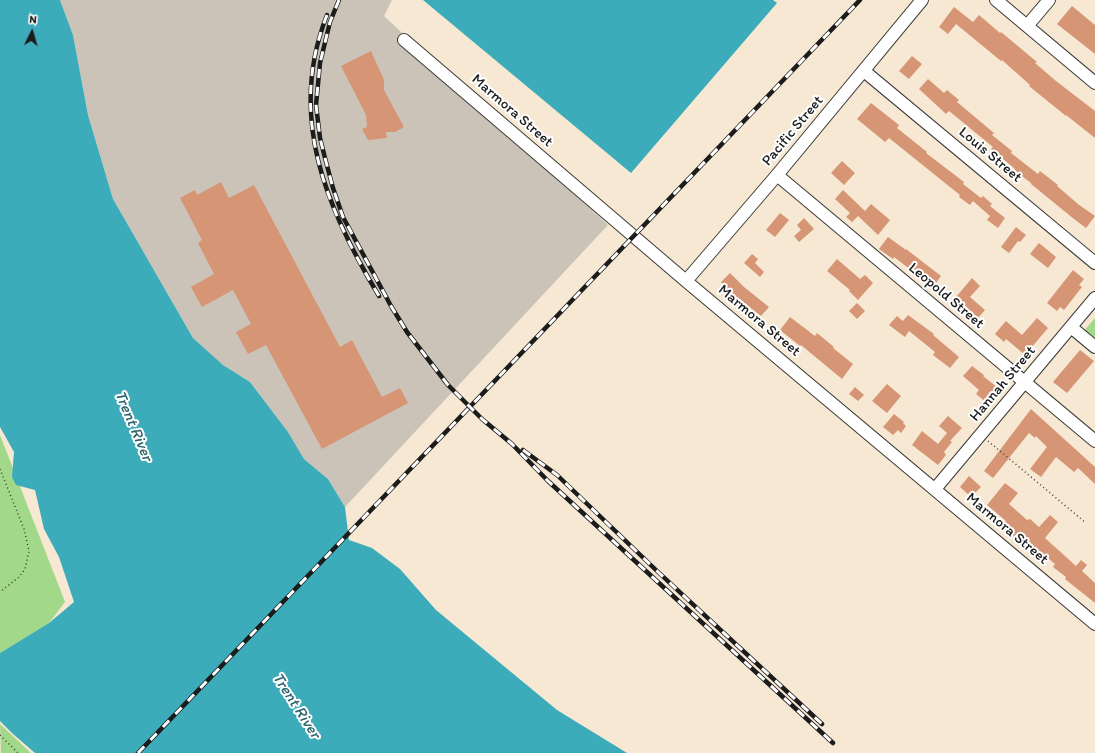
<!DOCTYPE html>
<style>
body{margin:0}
#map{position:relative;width:1095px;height:753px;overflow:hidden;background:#f6e8d3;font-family:Itim,sans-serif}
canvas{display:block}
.north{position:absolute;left:12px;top:12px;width:40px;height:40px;-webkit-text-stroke:3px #fff;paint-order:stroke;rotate:5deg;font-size:11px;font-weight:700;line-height:16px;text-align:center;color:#1c1c1c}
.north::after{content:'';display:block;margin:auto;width:14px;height:18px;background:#1c1c1c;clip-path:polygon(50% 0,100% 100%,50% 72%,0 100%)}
</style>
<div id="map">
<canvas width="1095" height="753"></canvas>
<div class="north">N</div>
</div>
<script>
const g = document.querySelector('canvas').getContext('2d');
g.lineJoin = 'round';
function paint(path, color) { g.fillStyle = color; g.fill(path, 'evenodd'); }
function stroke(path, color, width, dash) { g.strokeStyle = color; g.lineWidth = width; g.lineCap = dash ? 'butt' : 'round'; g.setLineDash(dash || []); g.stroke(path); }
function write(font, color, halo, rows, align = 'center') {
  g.font = font + ' Itim,sans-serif'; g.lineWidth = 4; g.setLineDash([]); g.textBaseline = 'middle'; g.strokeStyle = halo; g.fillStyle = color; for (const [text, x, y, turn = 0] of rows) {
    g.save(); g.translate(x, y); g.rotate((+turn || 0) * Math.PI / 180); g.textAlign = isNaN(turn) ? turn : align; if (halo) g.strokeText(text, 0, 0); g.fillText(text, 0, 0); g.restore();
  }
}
const industrial = new Path2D(`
 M60 0H392L384 16 608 225 345 507 328 479 304 459 288 432 250 382 223 365 193 338 113 199 88 115 73 35Z`);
const green = new Path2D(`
 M1095 318V354L1077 339Z
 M0 435 65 602 49 623 0 653Z
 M0 724 31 753H1Z`);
const water = new Path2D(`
 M0 0H60L73 35 88 115 113 199 193 338 223 365 250 382 288 432 304 459 328 479 345 507 349 540 372 548 400 569 436 610 557 710 627 753H35L13 734 0 721V653L49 623 74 602 59 557 44 529 35 490 16 485 12 477 14 452 0 427Z
 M423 0H773L777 3 631 173Z`);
const building = new Path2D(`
 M1072 6 1095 25V54L1057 24Z
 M954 7 973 22 979 15 1000 33 1001 32 1037 62 1035 63 1056 81 1095 111V138L1066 115V116L1040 95 1029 86 1030 85 1002 60 1001 61 956 24 948 34 939 27Z
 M371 51 384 80V90L404 127 395 132H386L387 138 368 140 362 129 367 127 366 115 341 66Z
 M912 56 922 64 909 79 899 71Z
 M928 79 944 93 947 90 959 100 957 102 994 133 992 135 1012 151 1011 153 1038 174 1040 171 1058 185 1057 186 1078 204 1095 216 1086 228 1074 219 1031 184V183L1014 170 1015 169 991 149 993 147 949 111 946 114 919 89Z
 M871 103 899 125 897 128 927 152 926 153 964 182 963 184 981 198 983 196 992 204 990 206 1005 218 998 228 987 220 990 216 973 201 970 205 959 197 960 195 945 183 889 138 885 142 857 119Z
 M842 161 855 173 844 185 831 173Z
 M221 182 229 198 254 185 340 347 352 340 382 397 400 388 408 403 322 449 266 345 248 354 236 332 251 324 233 290 202 307 191 287 214 274 198 243 202 240 180 198 195 190 197 195Z
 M843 190 865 211 871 204 890 220 878 235 858 216 852 222 846 217 850 213 835 199Z
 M780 213 789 220 775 237 766 230Z
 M804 218 814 229 799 242 794 236 801 230 797 225Z
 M1016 227 1026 235 1020 242 1018 241 1009 253 1001 247Z
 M888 237 906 250V249L941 276 933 287 894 257 893 259 879 249Z
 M1039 243 1056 257 1048 268 1030 254Z
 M752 254 758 259 755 263 764 272 760 277 744 263Z
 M837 259 860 279 865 275 873 283 858 300 849 291 850 290 827 271Z
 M1073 270 1084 279 1079 285 1082 287 1064 310 1060 307 1057 311 1047 303Z
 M730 273 744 287 769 307 761 316 733 294 721 282Z
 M972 278 980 286 970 297 985 310 978 318 956 297Z
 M857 303 865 311 857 319 849 311Z
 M908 315 934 334 933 335 959 357 950 368 933 355 935 352 909 331 905 337 889 325 897 316 903 321Z
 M790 317 815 336 817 333 834 347 833 348 853 364 842 379 801 345 800 346 780 330Z
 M1037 318 1048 328 1025 355 1006 339 1004 342 995 334 1006 321 1022 335Z
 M1080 350 1094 361 1067 393 1053 382Z
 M972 366 984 375 983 376 997 387 986 402 976 394 979 390 963 376Z
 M887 384 901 396 887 413 872 401Z
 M855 387 864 395 858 401 849 394Z
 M1031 409 1095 467V484L1078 468 1074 472 1056 457 1041 477 1030 469 1047 447 1036 436 1035 438 1029 433 993 478 984 471Z
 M894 414 904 422 903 423 906 426 901 433 898 430 893 435 883 427Z
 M948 416 962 428 950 441 952 442 944 452 946 455 938 465 912 445 922 431 938 444 947 433 939 426Z
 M969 476 981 487 971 497 960 487Z
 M1005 483 1018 493 1009 504 1027 520 1030 519 1039 527 1050 515 1058 522 1045 538 1076 566 1081 560 1087 565 1082 571 1095 583V603L1065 579 1066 577 1053 567 1055 564 1036 548 1035 550 1016 534 1013 538 1000 527 1006 521 987 505Z`);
const path = new Path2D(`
 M988 441 1086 523
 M0 469 24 529 29 551 25 569 19 577 0 592
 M0 735 18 753`);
const minor = new Path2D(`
 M996 0 1095 83
 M1027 26 1049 0
 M404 40 686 281 1095 624
 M864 71 1095 263
 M777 175 1095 441
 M686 281 777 175 922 0
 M1071 327 1095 347
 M935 489 1095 298`);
const rail = new Path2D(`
 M339 0 330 22 320 63 316 105 320 138 325 158 333 188 343 217 391 306 407 332 448 385 482 419 512 444 548 481 833 743
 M327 15C287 116 326 208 379 296
 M523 450 557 475 657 571 822 724
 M138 753 860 0`);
const streetNames = [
 ["Marmora Street",512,111,41],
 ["Pacific Street",793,131,-50],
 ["Louis Street",990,155,40],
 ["Leopold Street",946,296,40],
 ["Marmora Street",759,321,40],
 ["Hannah Street",1003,384,-50],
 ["Marmora Street",1007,529,40]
];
const waterNames = [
 ["Trent River",133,426,67],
 ["Trent River",296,706,57]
];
paint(industrial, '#cbc3b8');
paint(green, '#a1d889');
paint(water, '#3dacba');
paint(building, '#d69675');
stroke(minor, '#3d3b37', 14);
stroke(path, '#3d3b37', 1.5, [1, 3]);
stroke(minor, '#fff', 12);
stroke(rail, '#1c1c1c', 4.5);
stroke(rail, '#fff', 3, [9]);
write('15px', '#1c1c1c', '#fff', streetNames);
write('italic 16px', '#2c646b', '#fff', waterNames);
</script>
